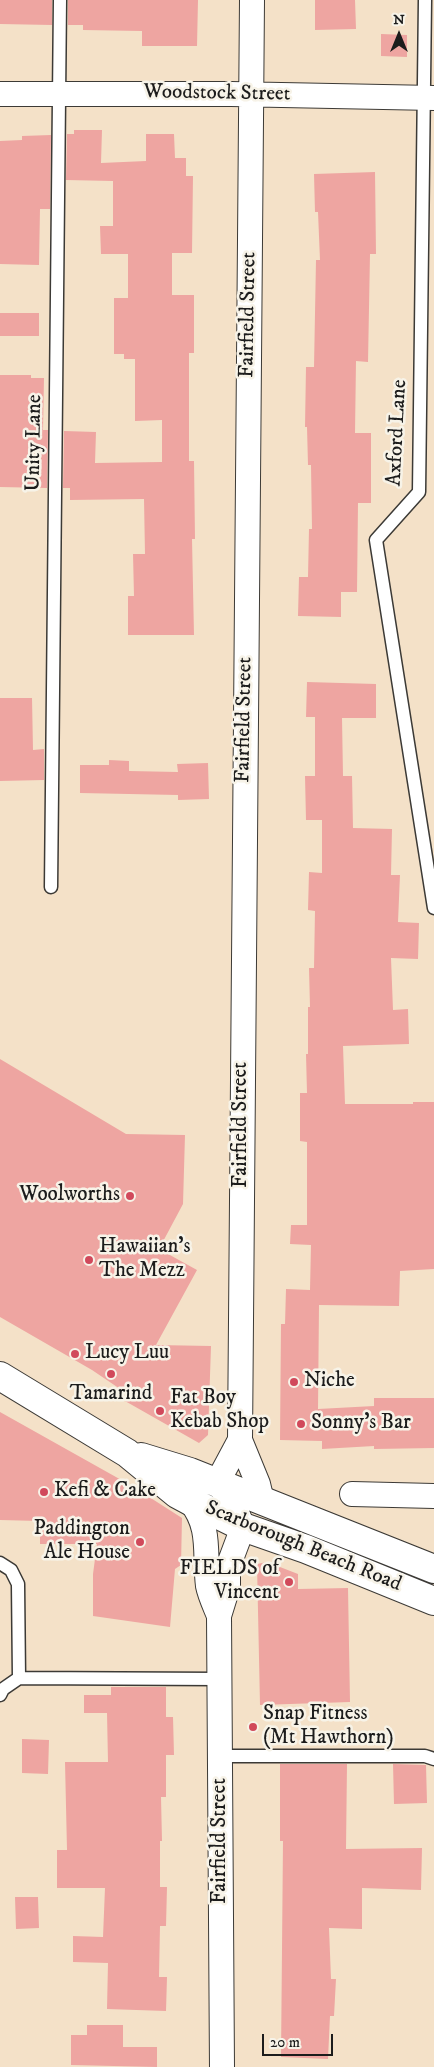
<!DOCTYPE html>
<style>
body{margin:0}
#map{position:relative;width:434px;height:2067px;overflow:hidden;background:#f4e1c8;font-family:"IM FELL DW Pica",serif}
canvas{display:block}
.north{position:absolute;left:374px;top:10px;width:50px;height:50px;-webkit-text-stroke:4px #f7f3e8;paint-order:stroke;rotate:0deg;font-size:14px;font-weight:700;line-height:20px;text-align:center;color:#1c1c1c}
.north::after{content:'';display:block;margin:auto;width:18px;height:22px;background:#1c1c1c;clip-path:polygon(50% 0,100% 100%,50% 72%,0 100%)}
.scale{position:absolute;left:262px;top:2034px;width:71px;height:22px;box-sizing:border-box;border:2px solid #1c1c1c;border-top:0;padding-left:6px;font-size:15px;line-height:18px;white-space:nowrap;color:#1c1c1c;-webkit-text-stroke:4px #f7f3e8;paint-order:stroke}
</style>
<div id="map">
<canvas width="434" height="2067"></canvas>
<div class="north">N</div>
<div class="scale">20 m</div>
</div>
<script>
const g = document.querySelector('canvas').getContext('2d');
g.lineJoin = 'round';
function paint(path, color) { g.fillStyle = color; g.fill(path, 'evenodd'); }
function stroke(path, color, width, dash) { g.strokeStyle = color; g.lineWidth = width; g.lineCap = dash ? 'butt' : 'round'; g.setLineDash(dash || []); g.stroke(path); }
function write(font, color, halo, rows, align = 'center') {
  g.font = font + ' "IM FELL DW Pica",serif'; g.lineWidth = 5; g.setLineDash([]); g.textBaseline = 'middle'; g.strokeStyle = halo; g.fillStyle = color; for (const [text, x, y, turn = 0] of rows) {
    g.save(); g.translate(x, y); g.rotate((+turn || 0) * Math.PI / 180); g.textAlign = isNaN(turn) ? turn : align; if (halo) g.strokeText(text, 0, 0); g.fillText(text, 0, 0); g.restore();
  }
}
const building = new Path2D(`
 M0 0H52V25L0 24Z
 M68 0H198L197 46H142V31L83 30V25H68Z
 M315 0H355L356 29 315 30Z
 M381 34 407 35V57L381 56Z
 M74 130H102L101 163 146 161V134H174L175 158H186V176H193L192 253H172V295H194V353H189V461H194L195 539H192L194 635H128V596H134L133 554H145L144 499 70 500V488H63L64 431 96 432 95 463 162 462V420L135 421V359H124V354H114V298H128V254H101L100 226H113V181L66 180 67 134H74Z
 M51 135 50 209H40L39 265 0 264V141L22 140V136Z
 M375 172 376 254H370L368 362 356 361 355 433H371V503H358L357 592H341V617L298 616 299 577H308L309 529H312L311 465H308L307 427H305L306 367H314L316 260H320L318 212H315L314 174Z
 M0 313H39V336H0Z
 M0 375H31V378H44L43 430H48L47 488 0 487Z
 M307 682 376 684V718H342L343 776H352L353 828 392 829 391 875H400L398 922 419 923 418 959 391 958 393 1010 408 1009 409 1044 343 1046 345 1104H413V1102H434V1269L400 1271 399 1306 319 1305 318 1409 374 1406V1398H434V1448L374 1449V1446L322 1449V1441L280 1440 281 1324H285L286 1289 310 1290 311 1245 290 1244 291 1225H307V1142L300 1141V1093H307L306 1054H308V1007H310L309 968H314L315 911 308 910 309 872 322 873V820H306L305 776H315V717H306Z
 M0 698H32L33 750 44 749V780L0 781Z
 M109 760 129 761V771L178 772 177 764 208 763 209 799 178 800V795L80 793V765H109Z
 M0 1059 126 1134 185 1135 183 1204 159 1249 197 1270 156 1345 211 1346 208 1435 199 1443 125 1401 129 1395 92 1370 0 1317Z
 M0 1412 132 1486 182 1518 181 1565 175 1569 170 1627 93 1616V1574L97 1544H40V1521L0 1520Z
 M267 1562 298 1574V1589L348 1588 350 1702 260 1705 257 1564Z
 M111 1687H166V1717H173L174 1755H166V1797H161L162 1841H160V1887H167L166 1926H160L159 1977H167L166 2011 107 2009 108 1963 73 1962V1936L103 1937 105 1888H57V1850H67L65 1762H108L107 1713H84V1695H111Z
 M22 1739 49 1740 48 1774 22 1773Z
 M280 1764H347L346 1849 422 1848 421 1890 362 1888V1929L329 1928 331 1979H336L334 2016H330L328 2059 281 2057 283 1841H280Z
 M393 1764 426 1765 427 1803 394 1804Z
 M15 1897H38L39 1928 16 1929Z
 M87 2025H123V2047H157V2067L71 2065V2035H87Z`);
const service = new Path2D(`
 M425 0 419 492 376 540 434 908
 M51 887 60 0
 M0 1563 11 1570 18 1584 19 1678
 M0 1695 3 1689 19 1678 220 1679
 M221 1756H425L434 1759`);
const minor = new Path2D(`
 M252 0 240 1440 258 1484 262 1501
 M0 94H231L434 98
 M352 1494 434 1496
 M190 1501C212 1528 204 1554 208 1586 210 1596 215 1606 219 1616L222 2067
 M219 1616 228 1587V1567L243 1527 232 1501 217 1483 240 1440`);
const primary = new Path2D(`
 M0 1376 127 1453 177 1494 190 1501 243 1527 306 1549 434 1601
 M141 1457 190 1472 434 1569`);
const markers = [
 [130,1196,5,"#d1495b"],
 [89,1260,5,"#d1495b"],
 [75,1354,5,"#d1495b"],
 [111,1374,5,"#d1495b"],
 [294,1382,5,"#d1495b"],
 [160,1411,5,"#d1495b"],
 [301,1424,5,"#d1495b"],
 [44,1492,5,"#d1495b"],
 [140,1542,5,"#d1495b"],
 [289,1582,5,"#d1495b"],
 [253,1727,5,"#d1495b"]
];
const streetNames = [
 ["Woodstock Street",217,94,1],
 ["Fairfield Street",249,315,-89],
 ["Axford Lane",398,433,-87],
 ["Unity Lane",35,443,-89],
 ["Fairfield Street",245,720,-89],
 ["Fairfield Street",242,1125,-90],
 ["Scarborough Beach Road",303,1547,22],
 ["Fairfield Street",221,1841,-90]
];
const poiNames = [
 ["Woolworths",120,1196,"right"],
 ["Hawaiian's",99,1248],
 ["The Mezz",99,1272],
 ["Lucy Luu",85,1354],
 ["Niche",304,1382],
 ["Tamarind",111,1395,"center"],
 ["Fat Boy",170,1399],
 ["Kebab Shop",170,1423],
 ["Sonny's Bar",311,1424],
 ["Kefi & Cake",54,1492],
 ["Paddington",130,1530,"right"],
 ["Ale House",130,1554,"right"],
 ["FIELDS of",279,1570,"right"],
 ["Vincent",279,1594,"right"],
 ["Snap Fitness",263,1715],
 ["(Mt Hawthorn)",263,1739]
];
paint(building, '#eea5a1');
stroke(service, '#3c3a36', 15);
stroke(minor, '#3c3a36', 26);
stroke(primary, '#3c3a36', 30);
stroke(service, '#fff', 12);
stroke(minor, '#fff', 24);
stroke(primary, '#fff', 28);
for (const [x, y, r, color] of markers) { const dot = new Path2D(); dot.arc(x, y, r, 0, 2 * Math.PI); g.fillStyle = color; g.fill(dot); stroke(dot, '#f7f3e8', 2); }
write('21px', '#1c1c1c', '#f7f3e8', streetNames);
write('21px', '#1c1c1c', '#f7f3e8', poiNames, 'left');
</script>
